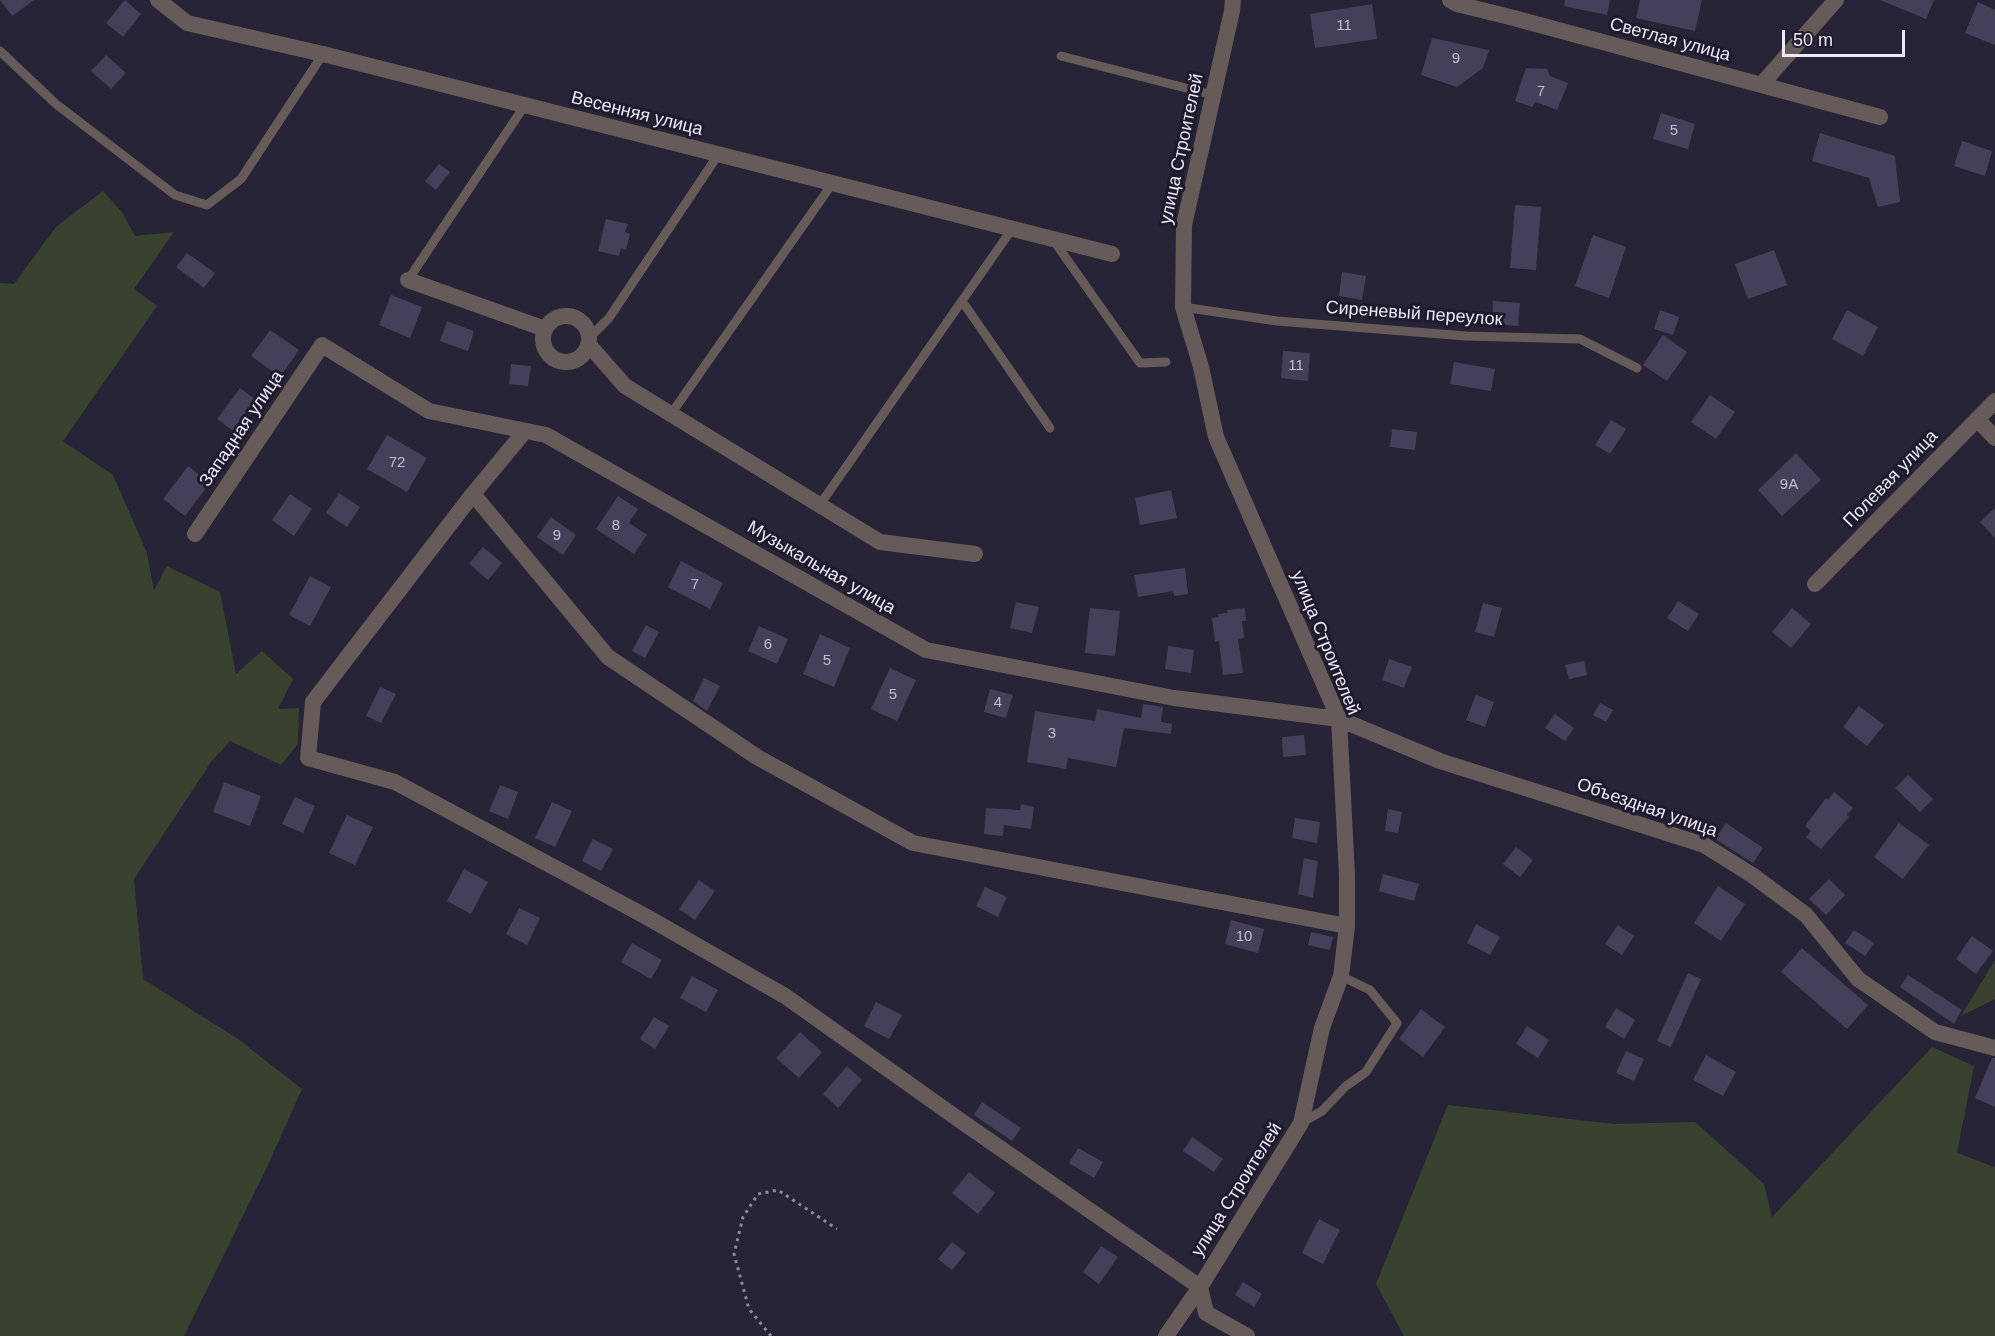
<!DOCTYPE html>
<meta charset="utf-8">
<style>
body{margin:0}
#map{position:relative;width:1995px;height:1336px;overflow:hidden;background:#282437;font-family:Arial,sans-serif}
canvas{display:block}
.scale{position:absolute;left:1782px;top:30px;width:123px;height:27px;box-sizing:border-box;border:3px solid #eceaf7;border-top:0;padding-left:8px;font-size:18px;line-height:21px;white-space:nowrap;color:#eceaf7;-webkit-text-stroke:4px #1f1a2c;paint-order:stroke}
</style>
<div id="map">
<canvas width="1995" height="1336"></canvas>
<div class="scale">50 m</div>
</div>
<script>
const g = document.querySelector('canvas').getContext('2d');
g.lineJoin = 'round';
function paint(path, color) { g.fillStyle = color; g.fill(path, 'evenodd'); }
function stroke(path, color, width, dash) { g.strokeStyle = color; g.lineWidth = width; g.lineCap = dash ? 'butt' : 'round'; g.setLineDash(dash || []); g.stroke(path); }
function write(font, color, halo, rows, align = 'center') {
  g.font = font + ' Arial,sans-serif'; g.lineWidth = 6; g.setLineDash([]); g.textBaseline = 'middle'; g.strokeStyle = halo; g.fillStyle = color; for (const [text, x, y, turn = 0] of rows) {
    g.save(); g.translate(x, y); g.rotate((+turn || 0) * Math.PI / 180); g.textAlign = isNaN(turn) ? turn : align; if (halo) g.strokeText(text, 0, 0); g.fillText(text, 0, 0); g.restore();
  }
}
const green = new Path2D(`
 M103 191 122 212 135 236 174 232 134 289 157 306 63 441 113 475 147 553 154 590 167 566 220 592 236 674 262 651 293 679 278 709 299 708 298 744 281 765 230 741 211 762 134 879 143 979 238 1039 302 1089 268 1165 184 1336H0V283L14 284 56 227Z
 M1995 960V999L1961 1016Z
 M1932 1047 1974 1066 1957 1153 1995 1167V1336H1404L1376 1284 1448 1105 1614 1124 1695 1122 1764 1184 1772 1217Z`);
const building = new Path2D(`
 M0 0H34L12 16Z
 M125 0 141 14 123 37 106 23Z
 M1565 0H1610L1607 15 1564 6Z
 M1640 0H1702L1695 31 1636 18Z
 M1880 0H1934L1926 19Z
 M1978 2 1995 10V45L1965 33Z
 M1372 4 1377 39 1315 48 1310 14Z
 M1432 38 1489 50 1483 68 1457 87 1421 75Z
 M106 55 126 73 111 89 91 71Z
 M1526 68 1547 69 1550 76 1568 83 1557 110 1536 102 1532 107 1515 101Z
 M1661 113 1695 124 1688 149 1653 139Z
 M1820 133 1895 156 1900 202 1878 207 1869 178 1812 161Z
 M1962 141 1992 151 1985 176 1954 166Z
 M439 164 450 172 436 190 425 181Z
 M1515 205 1541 207 1536 270 1510 268Z
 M606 219 628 224 625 232 630 234 626 250 621 248 619 256 598 251Z
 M1593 235 1626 247 1609 298 1575 286Z
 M1774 250 1787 285 1748 299 1735 264Z
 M187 253 215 273 204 288 176 267Z
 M1342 272 1366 276 1362 300 1339 296Z
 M391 295 422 307 410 338 379 325Z
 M1493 301 1520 303 1518 326 1492 324Z
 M1660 310 1679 317 1673 335 1654 329Z
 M1847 310 1878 327 1863 356 1832 339Z
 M447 321 474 331 468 351 440 341Z
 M270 330 299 350 280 377 251 356Z
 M1663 335 1687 352 1667 381 1643 365Z
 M1283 351 1310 353 1308 381 1281 378Z
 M1454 362 1495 369 1491 391 1450 384Z
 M511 364 531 366 528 386 509 384Z
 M240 388 256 400 233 431 217 419Z
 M1710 395 1735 412 1716 439 1691 422Z
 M1611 420 1626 429 1610 454 1595 445Z
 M1392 429 1417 432 1415 450 1390 447Z
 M387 435 427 458 407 492 367 469Z
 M1796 453 1821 480 1782 516 1758 490Z
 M188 466 210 483 185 516 163 499Z
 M1171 490 1177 518 1140 525 1135 498Z
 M339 493 360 507 347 527 326 513Z
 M290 494 312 509 294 536 272 520Z
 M618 496 638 509 629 523 647 535 634 554 596 529Z
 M1995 508V538L1980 522Z
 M551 517 576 535 563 555 537 537Z
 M483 547 502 563 488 580 469 564Z
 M681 561 723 583 710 609 668 587Z
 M1185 568 1188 594 1174 596 1173 591 1138 597 1134 575Z
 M310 576 331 587 310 626 289 615Z
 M1678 601 1699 614 1688 631 1667 618Z
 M1016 602 1039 607 1032 633 1010 628Z
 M1483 603 1502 608 1494 637 1475 632Z
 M1090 608 1120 611 1115 656 1085 653Z
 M1245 608 1246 621H1242L1244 638 1238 639 1243 673 1223 675 1219 641 1215 642 1212 618 1219 617 1218 614 1227 613V610Z
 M1792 608 1811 624 1791 648 1772 632Z
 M646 625 659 632 645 658 632 651Z
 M759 626 788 639 777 664 748 651Z
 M820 634 850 648 834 687 803 674Z
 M1168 646 1194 650 1191 673 1165 669Z
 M1389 659 1412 667 1404 688 1382 680Z
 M1584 661 1587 675 1569 679 1565 665Z
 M890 668 916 680 897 721 871 709Z
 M704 678 720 686 707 711 693 701Z
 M380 687 396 694 381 723 366 716Z
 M990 689 1013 695 1006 718 984 712Z
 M1476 695 1494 702 1485 727 1466 720Z
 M1600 703 1613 710 1606 722 1593 715Z
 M1143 704 1163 707 1161 722 1172 724 1171 734 1124 728 1116 767 1068 758 1066 769 1027 762 1035 711 1095 721 1097 709 1141 718Z
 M1859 706 1884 725 1867 746 1843 727Z
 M1555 714 1574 728 1565 741 1545 728Z
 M1304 735 1306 755 1283 757 1282 737Z
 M1908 775 1933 799 1920 812 1895 788Z
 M224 782 261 796 250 826 213 812Z
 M500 785 518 792 508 819 489 811Z
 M1834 792 1853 808 1847 815 1849 817 1821 849 1806 837 1811 831 1805 826 1826 798 1828 800Z
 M295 797 315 806 303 833 282 824Z
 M552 802 572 811 555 847 535 838Z
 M1021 804 1034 807 1031 829 1004 825 1003 836 984 834 986 808 1020 810Z
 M1388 809 1402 812 1398 833 1385 831Z
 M347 815 373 827 355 865 329 853Z
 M1295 818 1320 822 1317 843 1292 838Z
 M1726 823 1763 848 1753 863 1715 839Z
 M1899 823 1929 845 1903 879 1874 857Z
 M593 839 613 849 601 871 582 861Z
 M1516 847 1533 860 1520 877 1503 864Z
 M1304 858 1318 861 1313 898 1298 894Z
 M464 869 488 882 471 914 447 901Z
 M1383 874 1419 884 1414 901 1379 891Z
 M1829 879 1845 895 1826 915 1809 899Z
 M699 880 715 891 695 920 679 909Z
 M1718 886 1745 904 1721 941 1694 923Z
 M985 887 1007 897 998 917 976 906Z
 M519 908 540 918 527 945 506 934Z
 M1231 920 1264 929 1258 953 1225 944Z
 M1476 924 1500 937 1490 955 1467 943Z
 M1618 925 1634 936 1622 955 1605 944Z
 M1854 930 1874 943 1865 956 1845 943Z
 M1311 932 1333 937 1330 950 1308 945Z
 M1972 936 1993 951 1976 974 1956 959Z
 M632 943 662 960 651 979 621 962Z
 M1802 948 1868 1005 1847 1029 1781 972Z
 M1688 973 1701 979 1671 1047 1657 1041Z
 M1908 975 1962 1010 1954 1024 1900 987Z
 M692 976 718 990 706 1012 680 998Z
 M876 1002 902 1015 889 1039 864 1026Z
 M1616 1008 1635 1020 1624 1039 1605 1027Z
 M1421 1009 1445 1027 1423 1057 1399 1039Z
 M654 1017 669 1026 655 1049 640 1039Z
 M1527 1026 1549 1040 1538 1058 1516 1044Z
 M800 1032 822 1052 799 1078 776 1058Z
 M1626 1051 1644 1059 1634 1081 1616 1073Z
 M1706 1055 1736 1072 1723 1096 1693 1080Z
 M1992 1058H1995V1107L1975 1098Z
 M847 1066 862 1080 838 1108 823 1094Z
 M982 1102 1021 1128 1012 1141 974 1115Z
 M1192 1137 1223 1159 1214 1172 1183 1151Z
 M1078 1148 1103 1162 1094 1178 1069 1163Z
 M969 1172 995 1193 978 1214 952 1193Z
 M1319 1219 1340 1230 1323 1264 1302 1253Z
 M952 1242 966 1253 952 1270 938 1259Z
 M1101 1246 1118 1257 1099 1284 1083 1272Z
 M1243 1282 1262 1294 1254 1307 1235 1295Z`);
const path = new Path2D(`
 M771 1336 749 1309 734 1254 743 1217 758 1194 778 1190 837 1229`);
const service = new Path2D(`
 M0 51 56 104 175 195 207 205 241 179 323 54
 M1061 56 1213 95
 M1054 241 1140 363 1166 362
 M408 280 525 105
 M962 301 1050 428
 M1183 307 1277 321 1466 336 1580 339 1637 368
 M590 337 609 318 718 155
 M671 414 832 184
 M819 506 1012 229
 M1301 1123 1322 1111 1346 1086 1366 1072 1397 1023 1370 990 1341 976`);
const minor = new Path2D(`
 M158 0 187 23 323 54 1112 254
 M1450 0 1457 4 1510 17 1880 117
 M1761 85 1836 0
 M408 280 545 329
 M543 339a23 23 0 1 1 46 0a23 23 0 1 1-46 0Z
 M589 345 625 386 880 542 975 554
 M1977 419 1995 438
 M525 431 473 494 313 702 308 758 395 782 645 916 785 996 961 1121 1200 1287 1206 1313 1247 1336
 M473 494 608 657 757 757 913 843 1347 926
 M195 534 322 345 429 411 546 435 926 650 1174 698 1339 719 1440 761 1704 845 1752 875 1806 915 1858 979 1935 1032 1995 1048
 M1815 584 1995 401
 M1166 1336 1200 1287 1301 1123 1322 1028 1341 976 1347 926V875L1339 719 1216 437 1201 367 1183 307 1184 225 1232 11 1233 0`);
const numberNames = [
 ["11",1344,26],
 ["9",1456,59],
 ["7",1541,92],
 ["5",1674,131],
 ["11",1296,366],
 ["72",397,463],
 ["9А",1789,485],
 ["8",616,526],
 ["9",557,536],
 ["7",695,585],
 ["6",768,645],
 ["5",827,661],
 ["5",893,695],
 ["4",998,703],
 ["3",1052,734],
 ["10",1244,937]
];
const streetNames = [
 ["Светлая улица",1670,40,15],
 ["Весенняя улица",637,114,14],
 ["улица Строителей",1182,149,-78],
 ["Сиреневый переулок",1414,314,4],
 ["Западная улица",242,429,-56],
 ["Полевая улица",1891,479,-46],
 ["Музыкальная улица",821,568,30],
 ["улица Строителей",1325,643,68],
 ["Объездная улица",1647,808,19],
 ["улица Строителей",1237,1190,-58]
];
paint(green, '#38422e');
paint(building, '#463f5a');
stroke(path, '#8e8b9b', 3, [3, 4.5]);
stroke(service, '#675b5a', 9);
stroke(minor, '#675b5a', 16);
write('15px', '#c2bfd0', null, numberNames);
write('18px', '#eceaf7', '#1f1a2c', streetNames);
</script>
